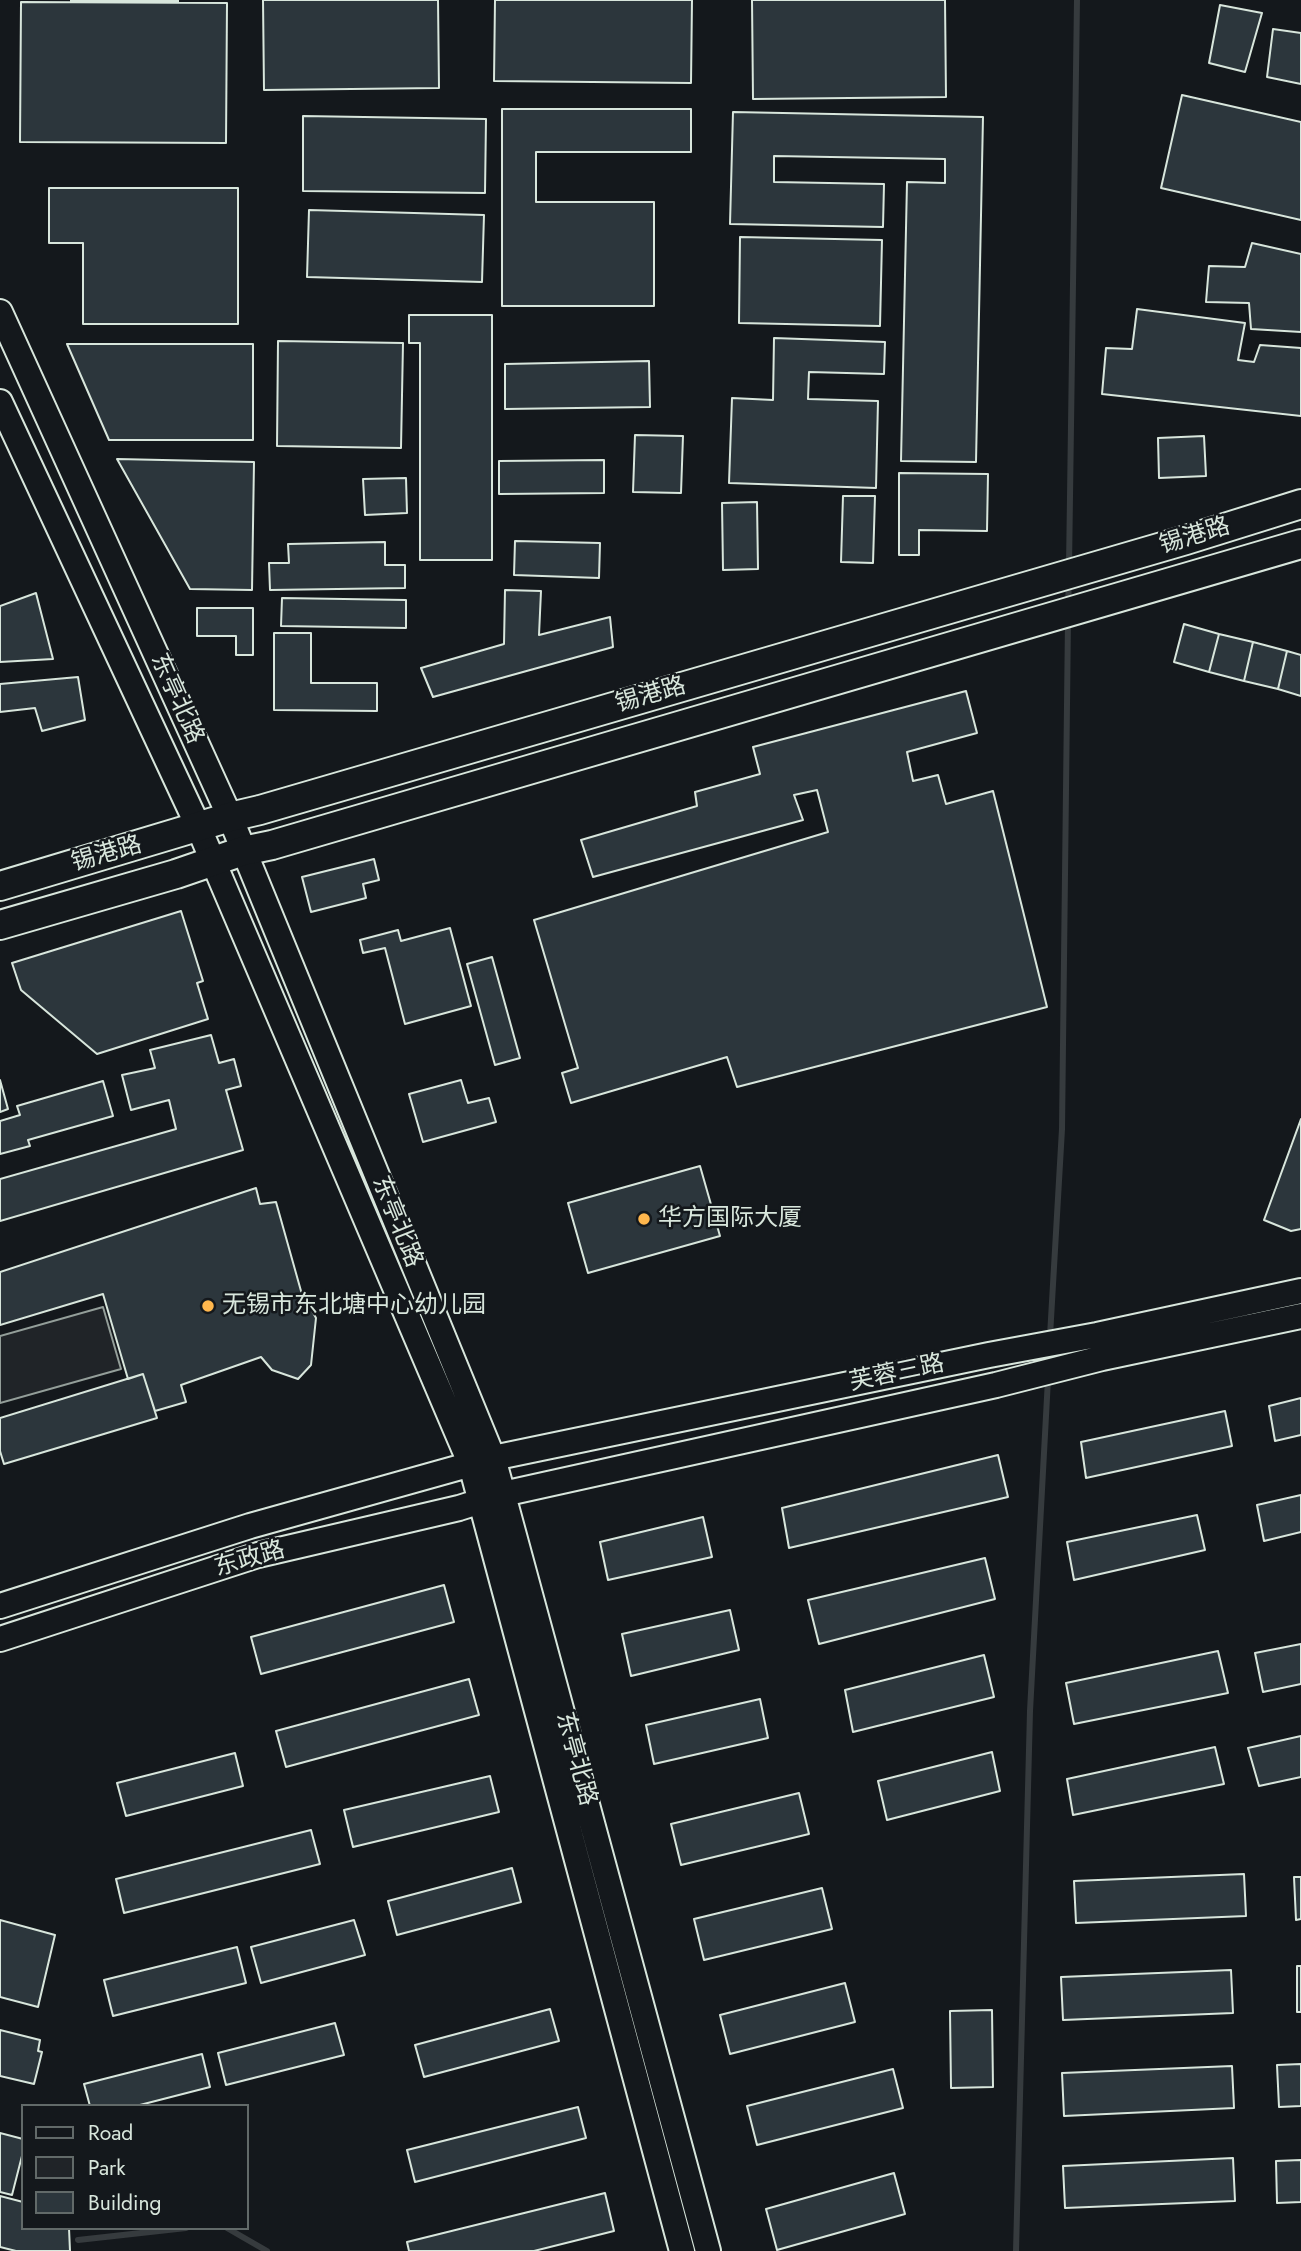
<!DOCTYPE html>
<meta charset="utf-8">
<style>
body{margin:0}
#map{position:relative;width:1301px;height:2251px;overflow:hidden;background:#14181c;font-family:Jost,sans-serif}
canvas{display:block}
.legend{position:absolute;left:21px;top:2104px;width:228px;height:126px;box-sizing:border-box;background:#14181c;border:2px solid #626a69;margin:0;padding:9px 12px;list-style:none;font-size:21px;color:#d8e6dc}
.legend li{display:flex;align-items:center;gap:14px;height:35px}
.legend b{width:35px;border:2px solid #626a69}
</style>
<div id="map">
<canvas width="1301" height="2251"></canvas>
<ul class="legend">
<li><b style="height:9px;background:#14181c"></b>Road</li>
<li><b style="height:19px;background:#202428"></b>Park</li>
<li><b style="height:19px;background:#2c363c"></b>Building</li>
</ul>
</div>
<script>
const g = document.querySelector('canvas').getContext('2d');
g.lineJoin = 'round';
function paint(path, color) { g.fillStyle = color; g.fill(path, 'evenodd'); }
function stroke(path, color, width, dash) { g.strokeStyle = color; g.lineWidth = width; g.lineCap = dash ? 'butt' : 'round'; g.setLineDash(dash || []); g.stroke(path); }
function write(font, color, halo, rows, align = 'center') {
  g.font = font + ' Jost,"Noto Sans SC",sans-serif'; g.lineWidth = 5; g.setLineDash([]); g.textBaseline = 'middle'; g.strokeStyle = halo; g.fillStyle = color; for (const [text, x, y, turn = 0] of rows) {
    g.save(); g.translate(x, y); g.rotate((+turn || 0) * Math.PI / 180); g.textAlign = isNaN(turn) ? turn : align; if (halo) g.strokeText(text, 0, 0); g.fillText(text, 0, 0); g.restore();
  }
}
const green = new Path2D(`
 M103 1307 121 1369 0 1403V1336Z`);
const stream = new Path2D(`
 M1069 567 1077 0
 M1068 605 1069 581
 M1050 1336 1062 1129 1068 620
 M227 2228 267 2251
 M78 2240 186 2228
 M1016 2251 1030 1711 1048 1379`);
const building = new Path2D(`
 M71 0H178V2H71Z
 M263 0H438L439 88 264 90Z
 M495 0H692L691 83 494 81Z
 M752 0H945L946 97 753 99Z
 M21 2 227 3 226 143 20 142Z
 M1220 5 1262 13 1245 72 1209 63Z
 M1273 29 1301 33V84L1267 77Z
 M1182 95 1301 122V220L1161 188Z
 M502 109H691V152H536V202H654V306H502Z
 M733 112 983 117 976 462 901 461 907 182 945 183V159L774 156V182L884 184 883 227 730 224Z
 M303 116 486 119 485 193 303 191Z
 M49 188H238V324H83V243H49Z
 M309 210 484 215 482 282 307 277Z
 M740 237 882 240 880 326 739 323Z
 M1252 243 1301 254V332L1251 329 1249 303 1206 302 1209 266 1245 267Z
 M1137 309 1245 323 1238 360 1254 362 1260 345 1301 348V416L1102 394 1106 348 1132 349Z
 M409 315H492V560H420V343H409Z
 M774 338 885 342 884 374 809 372 808 399 878 401 876 488 729 483 732 398 773 400Z
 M278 341 403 343 401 448 277 446Z
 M67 344H253V440H109Z
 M649 361 650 407 505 409V364Z
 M635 435 683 436 681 493 633 492Z
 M1204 436 1206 476 1159 478 1158 438Z
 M117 459 254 462 252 590 190 589Z
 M604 460V493L499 494V461Z
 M899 473 988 474 987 531 919 530V555H899Z
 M406 478 407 513 365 515 363 479Z
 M843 496H875L873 563 841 562Z
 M757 502 758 569 723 570 722 503Z
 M515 541 600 543 599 578 514 575Z
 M385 542V565H405V588L270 590 269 563H289L288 544Z
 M505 590 541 591 539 635 610 617 613 647 433 697 421 668 504 644Z
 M36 593 53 659 0 662V606Z
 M282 598 406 600V628L281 626Z
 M197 608H253V655H236V636H197Z
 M1184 624 1219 634 1209 672 1174 662Z
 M274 633H311V683H377V711L274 710Z
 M1219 634 1253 642 1244 681 1209 672Z
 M1253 642 1287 651 1278 689 1244 681Z
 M1287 651 1301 655V696L1278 689Z
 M78 677 85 720 42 731 35 708 0 712V684Z
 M966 691 977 733 907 752 913 781 938 775 946 804 993 791 1047 1007 737 1087 727 1057 571 1103 562 1073 578 1068 534 920 828 832 817 790 794 795 803 820 593 877 581 840 697 806 695 792 760 774 753 747Z
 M374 859 379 880 363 884 366 898 311 912 302 877Z
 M181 911 203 981 197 983 208 1019 97 1054 21 990 12 963Z
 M450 928 471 1006 405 1024 385 948 363 953 360 940 398 930 401 941Z
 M492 957 520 1058 495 1065 467 964Z
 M211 1035 219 1063 234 1059 241 1086 226 1090 243 1150 0 1221V1179L176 1129 169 1100 131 1110 122 1075 155 1068 150 1050Z
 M0 1080 8 1109 0 1112Z
 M461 1080 468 1103 489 1098 496 1122 423 1142 409 1094Z
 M103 1081 113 1116 28 1140 30 1146 0 1154V1121L20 1115 17 1106Z
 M1301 1119V1229L1291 1231 1264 1220Z
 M700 1166 720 1236 588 1273 568 1203Z
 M256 1188 260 1204 276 1202 301 1291 316 1318 311 1365 298 1379 272 1370 261 1357 181 1385 186 1402 155 1411 143 1374 128 1379 103 1294 0 1325V1272Z
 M143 1374 157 1418 4 1464 0 1451V1418Z
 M1301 1398V1435L1275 1441 1269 1406Z
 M1225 1411 1232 1446 1086 1478 1081 1442Z
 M998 1455 1008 1497 789 1548 782 1508Z
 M1301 1495V1532L1264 1541 1257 1505Z
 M1197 1515 1205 1550 1074 1580 1067 1542Z
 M703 1517 712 1557 608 1580 600 1542Z
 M985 1558 995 1599 819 1644 808 1600Z
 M444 1585 454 1622 261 1674 251 1637Z
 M730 1610 739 1650 631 1676 622 1634Z
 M1301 1644V1684L1263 1692 1255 1653Z
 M1218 1651 1228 1693 1074 1724 1066 1683Z
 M984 1655 994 1697 853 1732 845 1690Z
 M469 1679 479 1715 286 1767 276 1731Z
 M760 1699 768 1738 654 1764 646 1725Z
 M1301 1736V1777L1259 1786 1248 1748Z
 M1215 1747 1224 1784 1073 1815 1067 1779Z
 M992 1752 1000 1791 887 1820 878 1781Z
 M235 1753 243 1786 126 1816 117 1783Z
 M490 1776 499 1812 353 1847 344 1810Z
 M799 1793 809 1834 681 1865 671 1824Z
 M311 1830 320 1864 124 1913 116 1879Z
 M512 1868 521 1902 397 1935 388 1901Z
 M1244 1874 1246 1916 1076 1923 1074 1881Z
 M1294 1877H1301V1919L1296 1920Z
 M822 1888 832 1929 704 1960 694 1919Z
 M0 1920 55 1935 38 2007 0 1997Z
 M354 1920 365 1955 261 1983 251 1947Z
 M237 1947 246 1983 113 2016 104 1980Z
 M1297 1966H1301V2012H1297Z
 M1231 1970 1233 2013 1063 2020 1061 1977Z
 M845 1983 855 2022 730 2054 720 2015Z
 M550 2009 559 2041 424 2077 415 2045Z
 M992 2010 993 2087 951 2088 950 2011Z
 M335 2023 344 2055 226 2085 218 2053Z
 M0 2030 40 2040 38 2051 42 2052 34 2084 0 2076Z
 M202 2054 210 2087 136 2106H90L84 2084Z
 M1301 2064V2106L1279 2107 1277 2065Z
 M1232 2066 1234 2108 1064 2116 1062 2073Z
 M893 2069 903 2108 757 2145 747 2106Z
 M578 2107 586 2138 415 2182 407 2150Z
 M0 2133 23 2139V2152L12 2195 0 2192Z
 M1233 2158 1235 2201 1065 2208 1063 2166Z
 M1301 2160V2202L1277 2203 1276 2161Z
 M894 2173 905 2214 777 2250 766 2209Z
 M605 2193 614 2231 534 2251H409L407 2242Z
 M0 2196 23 2202V2228H69L70 2251H16L0 2247Z`);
const secondary = new Path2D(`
 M0 312 230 817 493 1458 708 2251
 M0 402 198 826 471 1465 682 2251
 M0 1606 250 1526 493 1458 989 1355 1097 1335 1301 1291
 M0 1639 258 1555 459 1508 503 1494 996 1385 1102 1358 1301 1316`);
const primary = new Path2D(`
 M0 886 230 817 260 810 1186 540 1301 504
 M0 925 176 874 243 851 272 845 1301 544`);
const markers = [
 [644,1219,7,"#ffb74d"],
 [208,1306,7,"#ffb74d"]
];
const streetNames = [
 ["锡港路",1195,537,-17],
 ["锡港路",651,696,-16],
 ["东亭北路",176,699,66],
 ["锡港路",107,855,-16],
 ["东亭北路",396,1222,68],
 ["芙蓉三路",897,1374,-12],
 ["东政路",250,1560,-16],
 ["东亭北路",575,1759,75]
];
const poiNames = [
 ["华方国际大厦",658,1219],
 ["无锡市东北塘中心幼儿园",222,1306]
];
paint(green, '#202428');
stroke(green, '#939e99', 2);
stroke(stream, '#363b3e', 6);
paint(building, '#2c363c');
stroke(building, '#d8e6dc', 2);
stroke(secondary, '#d8e6dc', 28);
stroke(primary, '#d8e6dc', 32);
stroke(secondary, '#14181c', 24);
stroke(primary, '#14181c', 28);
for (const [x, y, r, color] of markers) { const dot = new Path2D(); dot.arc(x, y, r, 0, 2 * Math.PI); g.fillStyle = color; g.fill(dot); stroke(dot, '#14181c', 2.5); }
write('24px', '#d8e6dc', '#14181c', streetNames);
write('24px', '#d8e6dc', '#14181c', poiNames, 'left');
</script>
